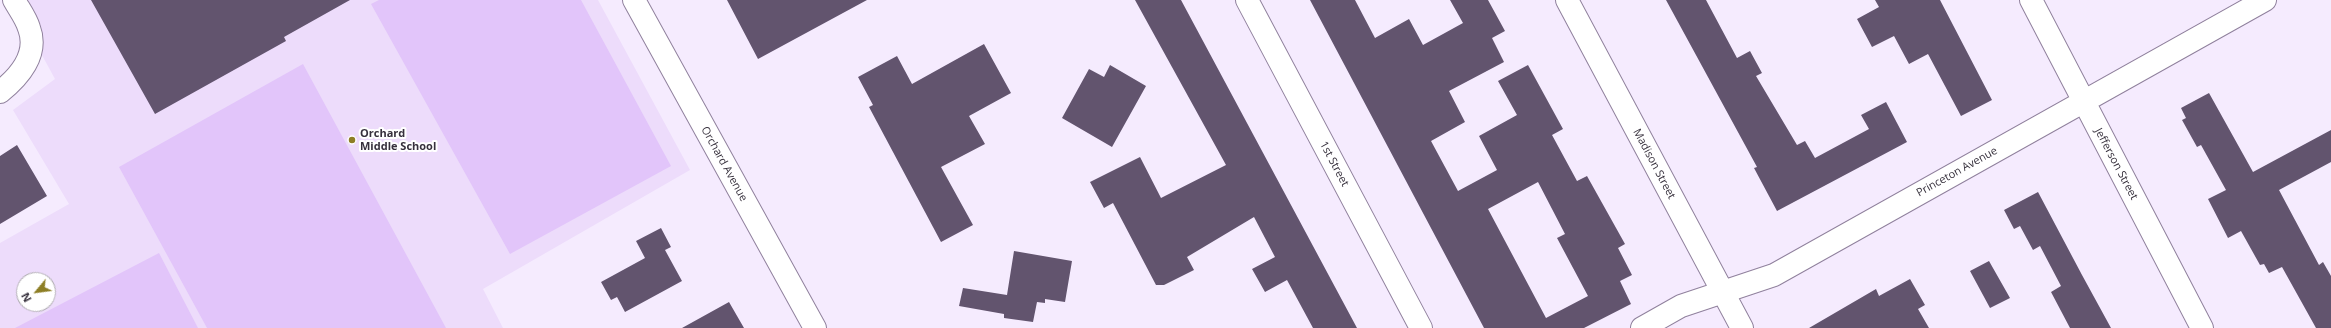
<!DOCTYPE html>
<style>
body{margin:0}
#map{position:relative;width:2331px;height:328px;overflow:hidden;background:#f5ebfe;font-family:"Open Sans",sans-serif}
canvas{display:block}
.north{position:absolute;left:16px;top:272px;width:40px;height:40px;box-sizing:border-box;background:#fff;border:1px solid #afacb1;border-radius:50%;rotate:241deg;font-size:11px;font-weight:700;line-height:16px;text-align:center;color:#36303c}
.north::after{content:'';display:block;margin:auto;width:14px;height:18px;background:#8d7e25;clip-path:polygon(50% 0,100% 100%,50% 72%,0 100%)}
</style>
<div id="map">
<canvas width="2331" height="328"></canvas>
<div class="north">N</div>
</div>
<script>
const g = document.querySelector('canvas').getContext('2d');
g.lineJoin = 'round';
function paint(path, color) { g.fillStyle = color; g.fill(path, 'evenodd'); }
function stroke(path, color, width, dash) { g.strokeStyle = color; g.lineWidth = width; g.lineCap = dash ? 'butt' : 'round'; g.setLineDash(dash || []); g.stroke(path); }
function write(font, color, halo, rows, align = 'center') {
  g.font = font + ' "Open Sans",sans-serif'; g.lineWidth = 4; g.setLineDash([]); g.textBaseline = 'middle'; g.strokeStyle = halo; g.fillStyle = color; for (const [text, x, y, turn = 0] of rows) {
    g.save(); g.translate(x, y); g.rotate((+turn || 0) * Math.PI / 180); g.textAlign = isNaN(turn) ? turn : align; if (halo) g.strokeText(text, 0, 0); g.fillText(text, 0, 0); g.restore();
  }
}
const built = new Path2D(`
 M12 0H598L690 170 483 289 503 328H0V243L69 204 13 110 55 79ZM24 280H48V304H24Z`);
const green = new Path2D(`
 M379 0H581L671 166 510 254 371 4Z
 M303 64 446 328H207L119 167Z
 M159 253 198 328H15Z`);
const building = new Path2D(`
 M91 0H350L284 37 286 41 155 114Z
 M727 0H867L758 59Z
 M1135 0H1181L1357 328H1313L1287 280 1265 292 1252 269 1275 257 1254 217 1187 257 1194 270 1164 285H1156L1113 203 1104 208 1090 182 1140 157 1161 198 1226 165Z
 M1310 0H1355L1375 38 1409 19 1423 45 1463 23 1450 0H1488L1505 31 1492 38 1504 62 1449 91 1465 122 1431 141 1458 191 1497 170 1479 136 1517 115 1498 81 1528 65 1563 129 1552 135 1577 181 1587 176 1625 244 1618 248 1632 275 1620 281 1631 304 1584 328H1484ZM1538 182 1565 234 1557 238 1588 296 1546 318 1488 209Z
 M1666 0H1706L1737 58 1750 51 1762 73 1756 76 1797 145 1805 141 1815 158 1869 129 1861 115 1886 102 1907 142 1777 211 1754 168 1757 167Z
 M1875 0H1940L1992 100 1961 116 1928 54 1909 64 1894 36 1872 47 1857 19 1879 7Z
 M984 44 1011 93 969 116 985 144 941 167 973 225 941 242 869 107 873 105 858 77 897 56 912 84Z
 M1110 65 1146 86 1112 147 1062 118 1089 69 1104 77Z
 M2209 93 2253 172 2331 130V162L2279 190 2319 265 2323 262 2331 276V328H2316L2282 267 2269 273 2264 264 2260 265 2241 231 2228 238 2208 199 2226 190 2201 145 2197 147 2182 120 2186 118 2181 108Z
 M17 145 47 196 0 224V156Z
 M2038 192 2082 275 2111 328H2070L2051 292 2061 286 2040 246 2033 250 2020 226 2014 229 2004 210Z
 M661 228 671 247 665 250 682 281 625 312 617 297 611 300 601 282 645 258 636 241Z
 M1014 251 1072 261 1065 302 1045 299V303L1037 302 1033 322 1004 318V314L959 306 963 288 1007 295Z
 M1989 261 2010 298 1990 308 1970 271Z
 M1910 279 1925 305 1918 309 1929 328H1809L1876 289 1879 296Z
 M729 302 744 328H682Z`);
const minor = new Path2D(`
 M634 0 815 328
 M1247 0 1421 328
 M1567 0 1742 328
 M2031 0 2202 328
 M0 92C19 77 39 54 29 28 26 18 19 9 14 0
 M1642 328 1681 306 1774 275 2265 0`);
const markers = [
 [352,140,4,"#8d7e25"]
];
const poiNames = [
 ["Orchard",360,134],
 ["Middle School",360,147]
];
const streetNames = [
 ["Orchard Avenue",724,164,61],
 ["1st Street",1334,164,62],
 ["Madison Street",1654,164,62],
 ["Jefferson Street",2116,164,62],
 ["Princeton Avenue",1957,172,-29]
];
paint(built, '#eddcfb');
paint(green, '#e2c5fa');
paint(building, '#62546e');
stroke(minor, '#90819d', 24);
stroke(minor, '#fff', 22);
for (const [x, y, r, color] of markers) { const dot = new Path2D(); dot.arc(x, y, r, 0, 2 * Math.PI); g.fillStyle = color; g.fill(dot); stroke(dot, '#fff', 1.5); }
write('bold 11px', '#36303c', '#fff', poiNames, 'left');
write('11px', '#36303c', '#fff', streetNames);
</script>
